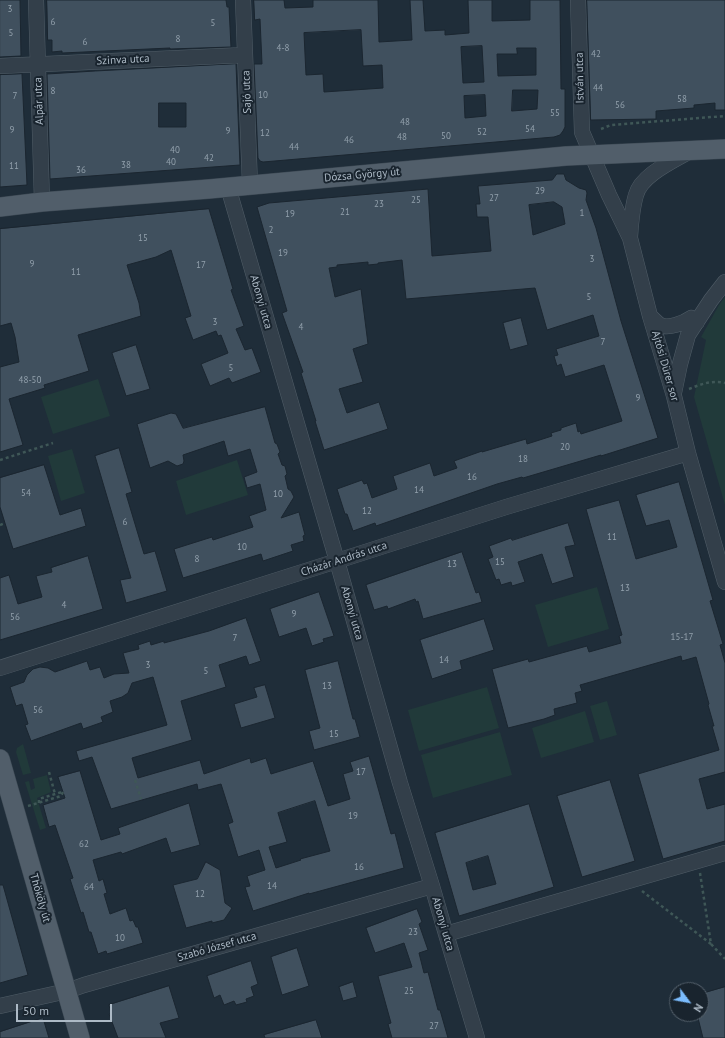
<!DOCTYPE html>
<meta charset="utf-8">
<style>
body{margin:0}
#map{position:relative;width:725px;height:1038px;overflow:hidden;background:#1f2d39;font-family:"PT Sans",sans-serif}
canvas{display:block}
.north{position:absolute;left:669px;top:982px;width:40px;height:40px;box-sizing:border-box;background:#19242e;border:1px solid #54606b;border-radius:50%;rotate:122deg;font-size:11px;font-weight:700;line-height:16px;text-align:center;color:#adbac6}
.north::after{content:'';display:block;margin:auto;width:14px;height:18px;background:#7bbcfe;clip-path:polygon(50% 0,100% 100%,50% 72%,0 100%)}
.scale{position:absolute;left:16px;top:1004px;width:96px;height:18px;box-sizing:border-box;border:2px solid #adbac6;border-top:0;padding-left:5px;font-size:12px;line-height:14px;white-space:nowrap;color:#adbac6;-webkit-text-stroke:3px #19242e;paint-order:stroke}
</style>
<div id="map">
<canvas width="725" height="1038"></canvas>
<div class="north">N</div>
<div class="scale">50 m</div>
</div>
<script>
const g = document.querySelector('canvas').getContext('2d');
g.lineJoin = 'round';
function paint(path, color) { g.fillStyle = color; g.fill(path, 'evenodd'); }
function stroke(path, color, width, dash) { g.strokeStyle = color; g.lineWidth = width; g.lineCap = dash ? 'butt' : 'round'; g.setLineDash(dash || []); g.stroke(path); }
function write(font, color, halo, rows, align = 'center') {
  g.font = font + ' "PT Sans",sans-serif'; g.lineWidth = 4; g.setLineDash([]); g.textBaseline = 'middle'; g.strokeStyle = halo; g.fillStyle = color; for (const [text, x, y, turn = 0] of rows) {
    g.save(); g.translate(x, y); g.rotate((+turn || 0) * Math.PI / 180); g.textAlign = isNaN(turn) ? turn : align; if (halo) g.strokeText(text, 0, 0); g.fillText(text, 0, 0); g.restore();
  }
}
const green = new Path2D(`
 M725 297V505L694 397 706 340 701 337 719 305Z
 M98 379 110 416 53 434 41 397Z
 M72 449 85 493 61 501 48 456Z
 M237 460 248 495 186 515 176 481Z
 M597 587 609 629 548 647 535 605Z
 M487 687 499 728 419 751 408 710Z
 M607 701 617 735 600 740 590 706Z
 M585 711 594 742 541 758 532 728Z
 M500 732 512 775 433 798 421 755Z
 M23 744 31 773 23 775 16 752 17 748Z
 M47 775 51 792 37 798 46 828 40 830 25 782 29 781 31 790 35 788 33 779Z`);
const building = new Path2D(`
 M0 0H20L21 56 0 57Z
 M47 0H226L227 7H229L231 47 170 49V48L62 53V51L52 52V40H48Z
 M254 0H284L285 8 313 7V0H378L379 42 412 40 410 0H423L425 31 445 30V35L469 33 468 0H492V21L530 20V0H560L561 89H565V127L563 131 560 135 554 137 263 162 260 161 258 158 254 64H262L260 19 255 20ZM361 30 363 66 382 65 383 88 324 92 323 74 306 75 304 33ZM482 46 484 82 463 83 461 47ZM517 48H536V75L498 76 497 54H517ZM513 90H538L537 109 512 111ZM485 95 486 116 465 118 464 96Z
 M587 0H725V110H715V103L694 105V108L656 111V119L591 120Z
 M236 64 240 165 50 179 47 74 95 71ZM159 103H186V127H159Z
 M22 74 27 185 0 187V75Z
 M557 174H564L566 180 579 188 586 190 587 193 586 200 596 228 621 321 658 438 601 456V455L523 478 522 477 497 484 376 526 375 523 353 531 347 514H345L337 489 362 480 364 484 367 483 372 498 397 489 393 476 430 463 434 476 457 468 454 461 482 451V452L526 439 527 444 552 436 551 433 561 430V428L576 423 578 432 580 431 581 434 622 421 604 365 565 377 561 364 557 366 554 356 558 355 556 349 599 336 593 315 547 330 535 288 406 299 402 260 378 263V264L368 265V262L337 265V267L329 268 335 297 361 289 368 344 353 349 363 382 339 389 347 413 379 402 388 429 324 450 315 421H316L301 373 303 372 282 313 287 311 257 207 269 203 428 189 432 256 491 251 488 217H477L476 204H480L478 186 552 180ZM554 202 562 207 565 224 533 235 529 205Z
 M209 209 233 289 231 290 244 326 236 329 245 350 252 348 261 372 232 383 229 378 210 386 201 364 228 353 221 335 218 336 216 331 193 340 185 318 191 316 171 250 156 257 127 265 139 303 141 316 78 335 89 371 44 385 45 388 9 399 23 445 0 452V367L19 362 15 337 11 323 0 326V229Z
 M521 318 528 345 510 350 503 323Z
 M136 345 150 389 126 396 112 353Z
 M265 407 275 443 277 444 280 452 278 454 282 465 285 466 287 474 285 476 288 489 291 491 294 497 281 518 299 512 305 535 303 536 304 541 291 545 293 551 263 561 261 554 183 578 174 549 212 537 213 540 253 527 249 516 266 510 260 484 247 488 244 477 257 472 250 449 228 456 224 441 183 455 184 461 183 464 177 466 168 461 150 468 137 424 171 413 176 414 183 428Z
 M119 448 132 492 126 494 144 554 155 551 167 591 126 603 120 580 131 578 95 456Z
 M44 465 60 515 81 508 86 526 13 549 0 507V478Z
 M679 482 713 600 710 601 723 644 720 645 725 663V772L699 779 707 809 725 804V841L663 859 638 774 719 750 712 726H714L708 705 709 704 696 657 682 661 681 656 580 685 582 691 575 693 577 703 554 709 555 715 544 719 508 728 492 669 528 659 529 662 587 646 589 652 621 643 619 636 622 635 586 509 619 500 636 559 677 547 669 520 646 526 636 495Z
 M568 523 575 545 565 547 574 577 552 584 542 554 518 562 525 582 512 586 511 582 501 585 499 579 496 580 488 559 493 557 489 546 511 538 512 540Z
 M462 552 476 593 479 592 482 602 423 619 418 601 416 602 415 599 388 609 387 606 374 610 366 585Z
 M88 556 103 609 0 640V578L9 575 18 604 42 597 36 576 52 572 51 568Z
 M319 592 334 636 323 639 324 642 312 646 306 628 279 637 270 609Z
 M246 618 261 661 249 665 246 656 219 665 226 687 181 701 192 740 132 758 138 778 200 760 204 774 250 758 251 763 266 758 271 774 313 761 328 806 350 799 343 774 353 771 350 762 369 756 391 834 395 833 404 868 309 894V893L253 911 245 887 250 886 247 876 265 870 259 850 238 857 228 824 233 822 221 784 198 790 197 784 111 809 92 757 79 761 76 751 167 725 153 677 132 683 128 693 122 697 110 701 113 712 101 717 103 722 83 729 81 723 31 741 25 725 28 724 22 704 16 706 10 687 24 682 27 675 33 669 40 667 48 668 55 672 87 661 90 670 100 667 104 678 114 674 129 673 123 653 139 649 138 645 150 641 151 645 164 641V643L209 631ZM315 801 330 851 300 859 301 860 276 868 269 847 287 842 278 813Z
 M484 619 494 650 460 661 462 669 432 679 420 640Z
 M338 661 353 719H355L360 737 314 750 309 731 320 728 305 670Z
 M265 685 275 718 241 728 234 704 257 697 254 688Z
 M80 771 101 840 120 834 118 828 189 803 200 845 171 853 166 838 122 854 121 852 93 860 99 881 103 879 107 893 104 894 110 914 126 908 130 921 133 920 136 927H138L143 943 107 954 106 951 98 954 91 932H89L83 912 81 913 70 879 73 878 55 825 49 827 43 805 65 798 58 777Z
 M610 780 635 861 582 877 557 796Z
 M529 804 554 887 459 916 435 833ZM488 856 496 884 473 890 466 863Z
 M206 862 220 870 225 903 232 908 224 920 212 923V921L186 928 173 885 197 879Z
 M0 885H3L28 975 0 983Z
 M417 909 422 922 419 924 428 950 419 953 424 973 428 972 438 1010H440L448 1038H392L388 1024 391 1023 378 976 412 967 404 943 375 953 366 928Z
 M297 948 309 986 282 995 271 957Z
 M251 961 258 984 251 987 254 996 246 999 247 1002 236 1005 234 1001 224 1005 220 995 214 998 207 976Z
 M353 982 357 997 343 1001 339 987Z
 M169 986 179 1018 160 1023 166 1038H118L109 1014H111L109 1005Z
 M725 987V1038H703L697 1014H701V994Z
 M43 1018 49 1038H0V1032Z
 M316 1020 322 1038H265L264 1035Z`);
const path = new Path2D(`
 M601 129 611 125 725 116
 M689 389C701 384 712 380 725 383
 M0 460 53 443
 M0 525 5 523
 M49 772 55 794
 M135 780 141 799
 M39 803V799L62 792
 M28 806 61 796 63 792
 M700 873 711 944 725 959
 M642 891 711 944`);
const minor = new Path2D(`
 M36 0 42 202
 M243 0 250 185
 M578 0 582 132 609 195 630 238 650 316 674 396 688 453 725 582
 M0 66 245 55
 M228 187 337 561 400 783 432 886 446 934 477 1038
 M630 237C631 223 632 208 636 195 641 175 673 161 690 151
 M650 316C653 319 657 323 660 325 668 329 684 323 691 318L697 322
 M674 393 680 364 688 335 711 300 725 282
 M0 668 337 561 506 507 688 453
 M446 934 725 853
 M0 1006 67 991 84 985 432 886`);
const major = new Path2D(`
 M0 207 42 202 209 189 566 156 725 149
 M0 759 80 1038`);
const numberNames = [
 ["3",10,9],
 ["6",53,22],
 ["5",213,23],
 ["5",11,33],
 ["8",178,39],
 ["6",85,42],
 ["4-8",283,48],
 ["42",596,54],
 ["44",598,88],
 ["8",53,91],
 ["10",263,95],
 ["7",15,96],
 ["58",682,99],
 ["56",620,105],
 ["55",555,113],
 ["48",405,122],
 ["54",530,129],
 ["9",12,130],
 ["9",228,131],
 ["52",482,132],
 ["12",265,133],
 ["50",446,136],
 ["48",402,137],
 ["46",349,140],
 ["44",294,147],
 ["40",175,150],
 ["42",209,158],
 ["40",171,162],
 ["38",126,165],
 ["11",14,166],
 ["36",81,170],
 ["29",540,191],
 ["27",494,198],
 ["25",416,200],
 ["23",379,204],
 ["21",345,212],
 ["1",582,213],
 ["19",290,214],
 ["2",271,230],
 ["15",143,238],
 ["19",283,253],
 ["3",592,259],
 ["9",32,264],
 ["17",201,265],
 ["11",76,272],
 ["5",589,297],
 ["3",215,322],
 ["4",301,327],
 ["7",603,342],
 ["5",231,368],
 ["48-50",30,380],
 ["9",638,398],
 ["20",565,447],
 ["18",523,459],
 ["16",472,477],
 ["14",419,490],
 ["54",26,493],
 ["10",278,494],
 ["12",367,511],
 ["6",125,522],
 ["11",612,537],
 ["10",242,547],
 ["8",197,559],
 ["15",500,562],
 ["13",452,564],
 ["13",625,588],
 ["4",64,605],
 ["9",294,614],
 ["56",15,617],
 ["15-17",682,637],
 ["7",235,638],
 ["14",444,660],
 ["3",148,665],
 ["5",206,671],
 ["13",327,686],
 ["56",38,710],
 ["15",334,734],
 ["17",361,772],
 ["19",353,816],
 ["62",84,844],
 ["16",359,867],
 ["14",272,886],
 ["64",89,887],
 ["12",200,894],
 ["23",413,932],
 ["10",120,938],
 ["25",409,991],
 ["27",434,1026]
];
const streetNames = [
 ["Szinva utca",123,60,-3],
 ["István utca",580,78,-91],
 ["Sajó utca",247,92,-92],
 ["Alpár utca",39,101,-92],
 ["Dózsa György út",362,175,-5],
 ["Abonyi utca",261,302,74],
 ["Ajtósi Dürer sor",665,366,74],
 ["Cházár András utca",344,559,-18],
 ["Abonyi utca",352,613,74],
 ["Thököly út",40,898,74],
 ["Abonyi utca",443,924,74],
 ["Szabó József utca",217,947,-16]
];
paint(green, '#213a3a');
paint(building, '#40505e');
stroke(building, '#1b2630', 1);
stroke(minor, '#505d67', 16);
stroke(major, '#3c4853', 20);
stroke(path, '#3f5757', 2.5, [3, 3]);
stroke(minor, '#333f4a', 15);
stroke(major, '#515e6a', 19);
write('9px', '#92a0ac', null, numberNames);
write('11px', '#adbac6', '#19242e', streetNames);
</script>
